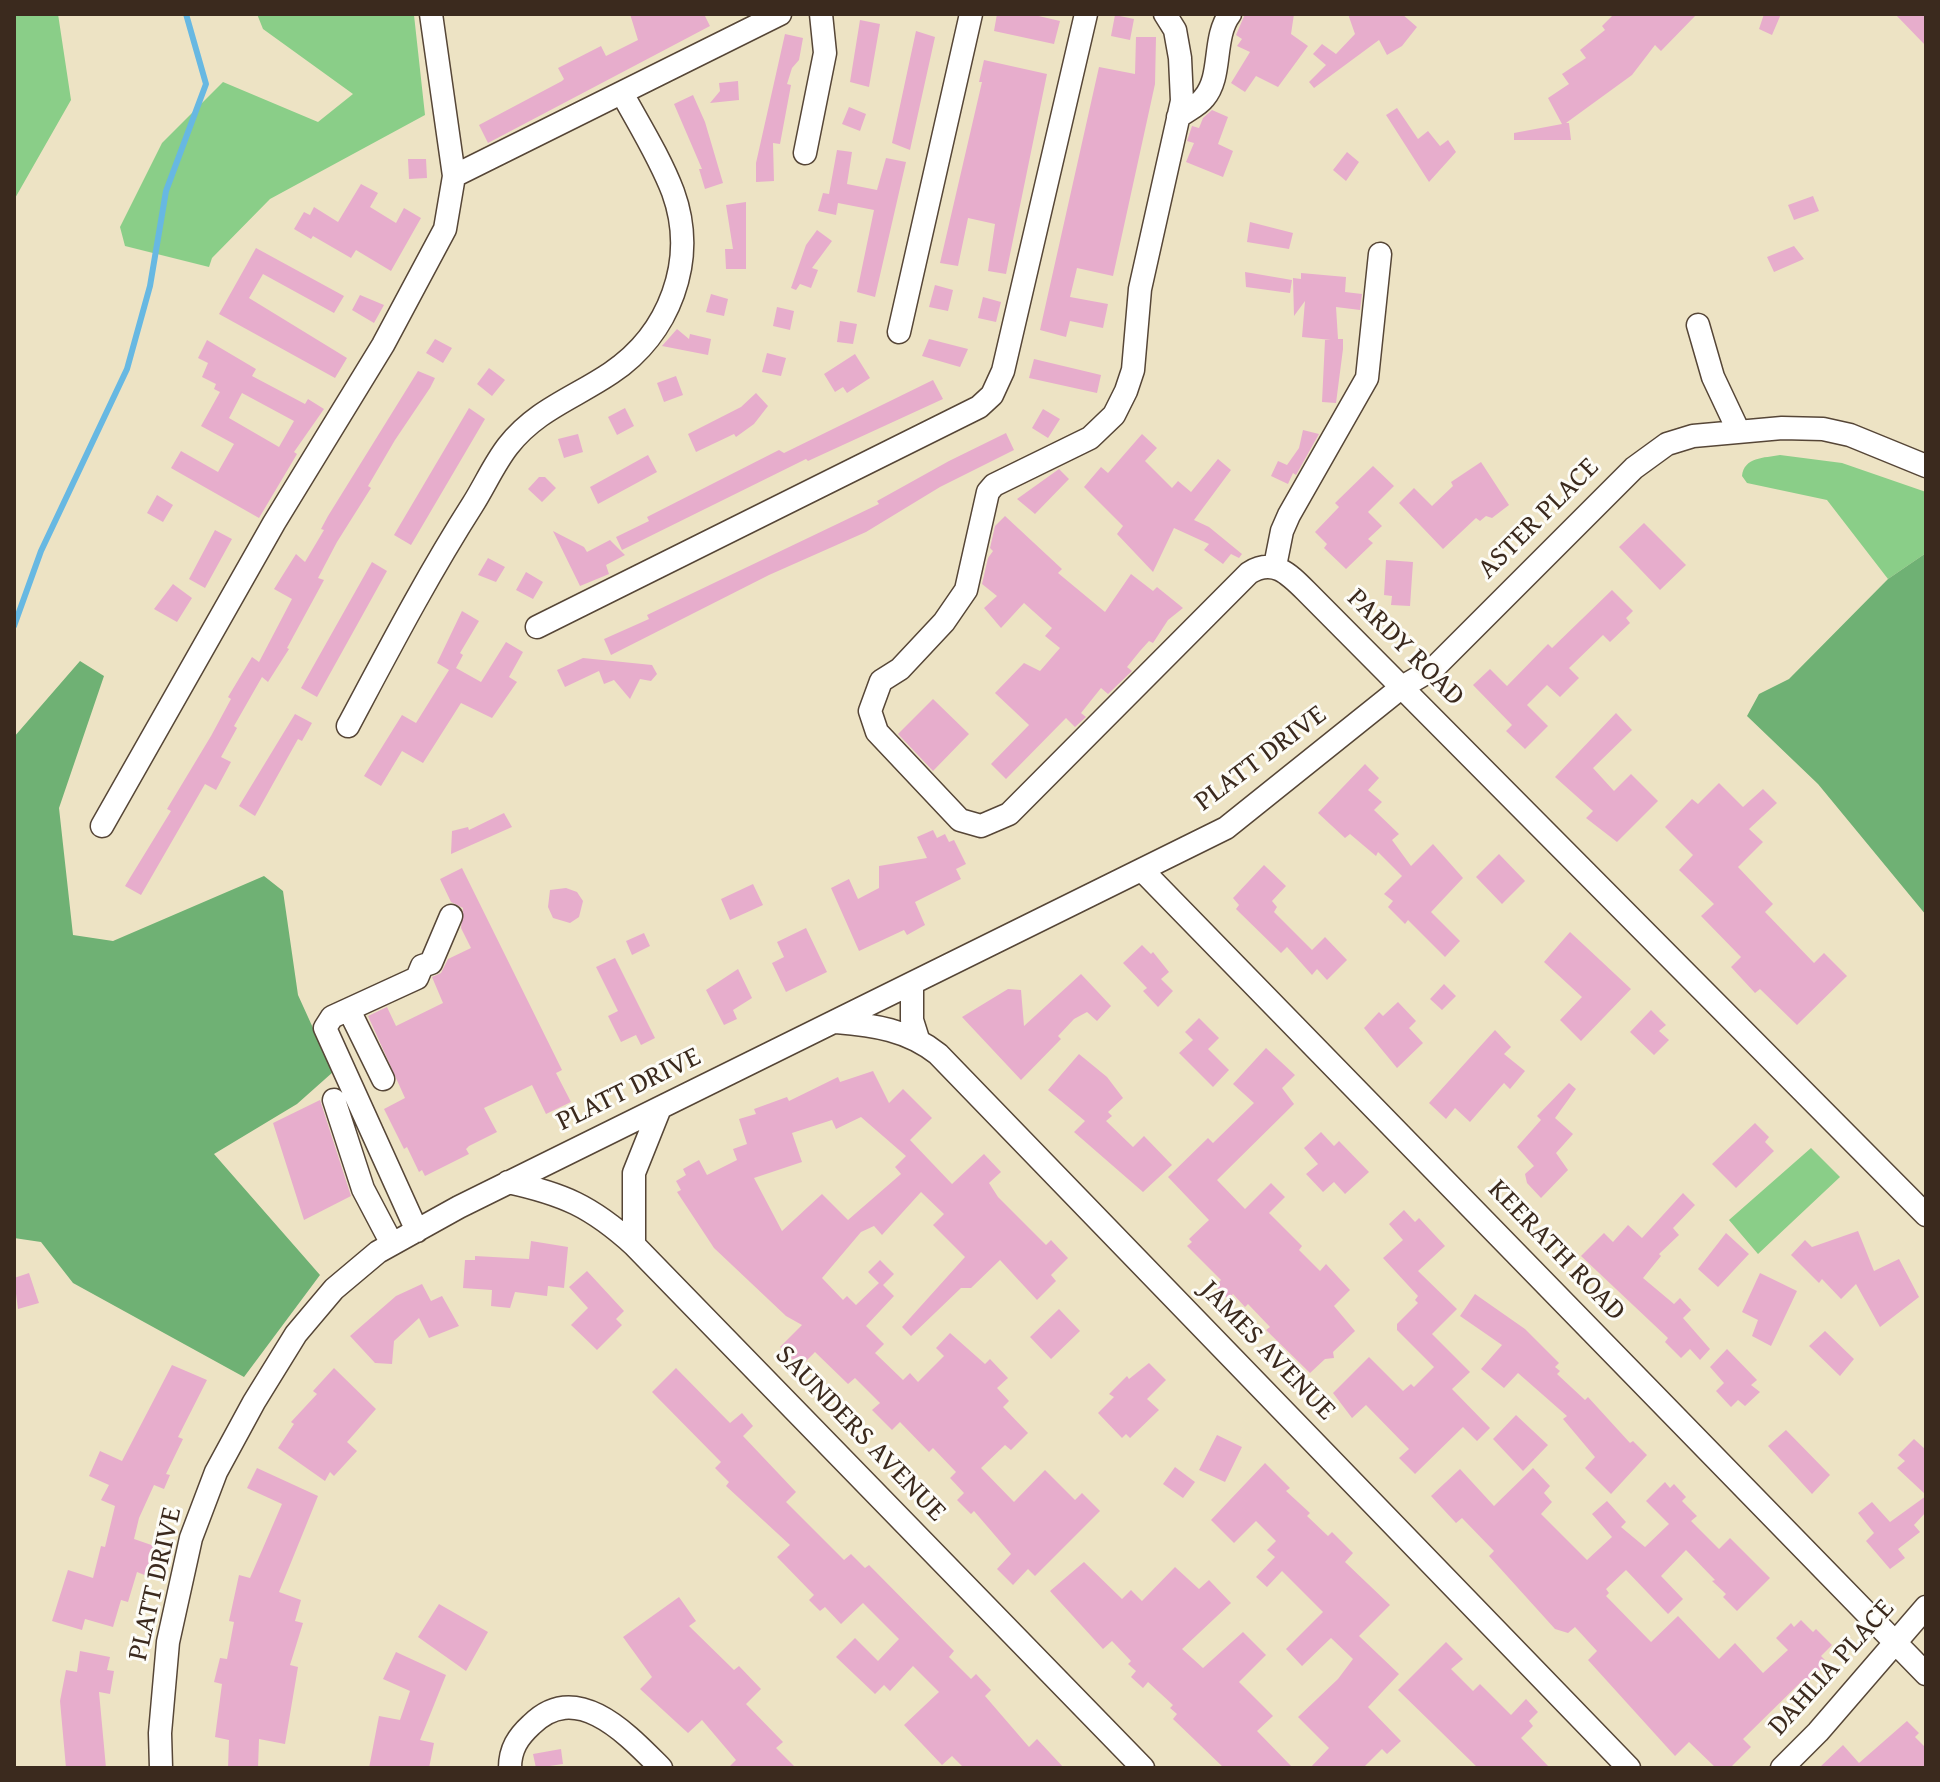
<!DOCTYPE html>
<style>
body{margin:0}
#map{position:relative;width:1940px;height:1782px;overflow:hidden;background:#ede3c4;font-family:"Gentium Book Plus",serif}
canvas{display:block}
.frame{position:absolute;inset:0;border:16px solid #3b2a1e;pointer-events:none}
</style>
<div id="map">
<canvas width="1940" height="1782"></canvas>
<div class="frame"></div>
</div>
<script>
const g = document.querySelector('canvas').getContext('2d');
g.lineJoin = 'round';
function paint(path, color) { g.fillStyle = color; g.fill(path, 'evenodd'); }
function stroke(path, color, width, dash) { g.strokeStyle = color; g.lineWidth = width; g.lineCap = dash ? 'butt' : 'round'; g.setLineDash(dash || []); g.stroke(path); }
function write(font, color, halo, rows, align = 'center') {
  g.font = font + ' "Gentium Book Plus",serif'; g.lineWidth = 6; g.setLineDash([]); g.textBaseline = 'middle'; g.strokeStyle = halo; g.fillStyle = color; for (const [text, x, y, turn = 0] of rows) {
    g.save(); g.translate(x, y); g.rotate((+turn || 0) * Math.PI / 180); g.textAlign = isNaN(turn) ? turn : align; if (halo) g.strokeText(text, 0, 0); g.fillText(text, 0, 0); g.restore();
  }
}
const green = new Path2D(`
 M14 14H58L71 100 14 200Z
 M257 14 414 15 425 115 270 199 212 258 209 267 125 246 120 227 162 143 223 82 318 122 353 94 263 29Z
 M1780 455 1842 463 1926 492V553L1888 579 1827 500 1747 483 1742 476C1744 457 1764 458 1780 455Z
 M1811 1148 1840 1177 1758 1254 1729 1220Z`);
const forest = new Path2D(`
 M1926 553V915L1818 784 1747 716 1759 694 1789 679 1888 579Z
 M80 661 104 676 59 808 73 935 113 941 264 876 283 891 298 995 333 1072 297 1104 214 1154 320 1275 244 1377 73 1283 41 1242 14 1238V737Z`);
const stream = new Path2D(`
 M14 626 41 551 127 369 150 286 166 191 206 84 186 14`);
const building = new Path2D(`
 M630 14H704L710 26 488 143 479 125 562 81 564 79 558 68 601 46 606 56 638 40Z
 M997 14H1030L1060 21 1054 44 994 31Z
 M1245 14H1294L1291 34 1308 46 1278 87 1256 76 1245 92 1231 83 1250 52 1237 46 1242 39 1236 35Z
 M1348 14H1402L1417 27 1402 46 1387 55 1379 40 1314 88 1309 82 1326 65 1313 54 1322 44 1336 54 1355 34Z
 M1614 14H1697L1661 51 1655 45 1632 75 1566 123H1569L1571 140H1514V133L1562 124 1548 98 1569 84 1562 74 1586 58 1580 50 1605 30 1602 26Z
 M1764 14H1781L1772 35 1759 29Z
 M1895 14H1926V46Z
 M1115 15 1134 19 1130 40 1111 36Z
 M860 20 880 24 869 87 850 82Z
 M916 31 935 37 910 150 892 143Z
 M785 34 803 38 799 60 792 68 787 84 791 85 780 144 773 143 774 181 756 182V163Z
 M1136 37H1156L1155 84 1113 276 1077 268 1070 297 1108 304 1103 328 1070 321 1066 337 1040 330 1099 67 1135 74Z
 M984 60 1047 74 1006 274 988 271 995 224 968 218 958 266 940 263 982 82H979Z
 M738 81 739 100 710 103 720 91 719 83Z
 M693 95 705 122 723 183 705 189 699 169H702L674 104Z
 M849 107 866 114 860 131 842 124Z
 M1397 108 1418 139 1428 131 1440 146 1448 140 1456 152 1429 182 1386 115Z
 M1212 110 1228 117 1218 144 1233 151 1223 177 1186 162 1194 143 1187 141 1192 126 1199 128 1203 118Z
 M837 150 852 152 847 184 877 190 886 158 906 162 875 297 857 292 874 210 838 203 836 215 818 211 823 193 829 194Z
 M1347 152 1359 162 1346 181 1333 170Z
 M408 159H426L427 178 409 179Z
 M361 184 378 193 370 207 396 223 404 208 421 218 391 271 356 250 351 258 313 236 311 239 294 229 304 212 310 215 314 207 338 222Z
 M1813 196 1819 211 1794 220 1788 205Z
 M746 202V269H726L725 249H733L726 205Z
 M1250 222 1293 233 1289 249 1247 242Z
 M817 230 832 241 812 268 818 270 811 288 800 284 796 290 791 288 806 245Z
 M1794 246 1804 259 1774 272 1767 257Z
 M256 248 344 296 334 313 263 274 249 298 347 358 335 378 219 314Z
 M1245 272 1292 280 1290 293 1246 287Z
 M1301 273 1346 277 1345 292 1362 294 1360 310 1336 307 1338 339H1343V349L1336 403 1322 402 1325 340H1331L1302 337 1305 301 1294 316 1293 278 1301 279Z
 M935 285 953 290 948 311 929 307Z
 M711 294 728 299 724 316 706 312Z
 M360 295 384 305 374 323 352 310Z
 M983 297 1001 302 996 322 978 318Z
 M777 307 794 311 790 330 773 326Z
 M840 321 857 324 853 344 837 342Z
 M677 329 689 339 690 334 711 339 708 355 662 346Z
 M435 339 452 348 443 363 426 353Z
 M929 339 968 349 960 367 922 356Z
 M207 340 256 369 252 376 305 404 308 399 324 409 294 452 297 454 259 518 171 468 181 451 218 472 234 444 201 426 220 392 214 389 216 384 202 377 208 363 198 358ZM242 393 294 421 279 447 229 418Z
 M767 353 786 358 781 376 762 372Z
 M855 354 870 378 847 393 843 387 835 392 824 374Z
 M1034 359 1101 375 1097 393 1029 378Z
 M489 368 505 380 492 396 477 384Z
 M418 371 435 378 430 388 395 440 368 486 371 488 337 542 318 578 324 580 287 648 289 649 268 682 262 677 234 726 237 728 221 757 231 762 216 790 205 784 141 895 125 886 171 811 167 809 211 736 231 699 228 697 252 657 259 662 292 599 274 589 296 554 305 562 324 530 321 529 328 516Z
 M676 376 683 395 664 402 657 383Z
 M933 380 943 399 808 461 806 459 622 550 616 537 649 521 647 517 779 450 784 453Z
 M756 393 768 406 754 424 736 437 734 434 696 452 688 434 741 407Z
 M469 408 485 419 411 545 394 535Z
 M625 408 634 426 617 435 608 417Z
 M1043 409 1060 419 1048 438 1032 428Z
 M1303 430 1319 434 1296 475 1293 473 1288 484 1271 476 1278 461 1287 465 1299 448Z
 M1006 433 1014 450 940 487 866 532 769 575 611 655 604 639 649 619 647 615 879 504 877 501 949 461Z
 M578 434 583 452 564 458 558 439Z
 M1142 434 1157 448 1145 461 1172 488 1178 481 1191 492 1218 459 1231 470 1194 520 1209 527 1242 554 1239 558 1231 554 1223 564 1204 550 1209 544 1174 528 1153 572 1117 534 1123 526 1084 487 1101 467 1108 473Z
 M648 455 657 472 598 504 590 487Z
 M1481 462 1509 505 1492 518 1486 516 1480 521 1476 518 1443 549 1399 503 1414 488 1432 506 1453 486 1451 482Z
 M1373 466 1394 486 1368 512 1382 526 1368 539 1373 543 1346 569 1324 548 1327 544 1315 532 1339 507 1335 503Z
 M1059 469 1069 479 1035 514 1017 499Z
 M539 477H545L556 488 542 502 528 489Z
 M157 495 173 505 163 522 147 513Z
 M1005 516 1062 569 1058 573 1105 612 1131 574 1153 591 1157 587 1183 608 1168 620 1153 643 1149 641 1140 651 1127 667 1132 671 1108 694 1101 688 1081 713 1086 717 1075 727 1066 718 1006 779 991 764 1029 725 995 693 1024 663 1040 671 1060 648 1045 636 1052 628 1024 603 1001 628 984 608 997 596 982 584 988 558 993 551 990 548 995 526Z
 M1644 523 1686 565 1660 590 1619 547Z
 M215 530 232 539 205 588 189 579Z
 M553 531 584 547 587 552 610 540 625 555 606 565 609 574 580 586Z
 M488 558 505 567 496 582 478 575Z
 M1386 560 1413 562 1410 606 1391 605 1392 596 1384 595Z
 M372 562 387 571 317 697 301 688Z
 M526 572 543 582 533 599 516 590Z
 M173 584 192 598 177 622 154 609Z
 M1612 590 1633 611 1626 618 1630 623 1610 642 1603 635 1569 668 1579 678 1560 697 1547 685 1527 705 1548 726 1525 749 1506 731 1512 725 1473 685 1490 669 1507 686 1548 644 1552 648Z
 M462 611 479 621 460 653 463 655 456 668 481 682 506 642 523 652 509 677 517 682 492 718 461 703 423 763 402 751 381 786 364 776 402 715 416 723 449 670 437 663Z
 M583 658 652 665 657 674 651 681 640 679 630 699 614 680 604 684 599 671 565 687 557 670Z
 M933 699 969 734 933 771 898 734Z
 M1616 713 1632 730 1593 768 1614 791 1631 774 1658 801 1617 842 1586 818 1593 811 1555 777Z
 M295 714 312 723 302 741 298 739 255 816 239 806Z
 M1365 764 1379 778 1368 790 1382 802 1374 810 1399 834 1392 840 1411 866 1433 844 1463 878 1431 912 1460 941 1445 957 1408 920 1405 924 1388 907 1393 901 1384 894 1402 876 1378 852 1376 856 1350 834 1345 838 1318 813Z
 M1719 783 1743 807 1763 789 1777 803 1749 829 1763 842 1738 867 1773 904 1765 912 1814 963 1824 953 1847 976 1797 1025 1760 989 1755 993 1731 967 1741 957 1701 916 1714 904 1679 870 1693 855 1665 827 1692 799 1698 804Z
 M504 813 512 827 451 854 452 831 468 827 469 830Z
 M933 830 937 838 945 834 949 842 954 840 966 864 956 869 961 879 915 902 925 925 907 935 904 930 859 951 831 888 849 879 858 899 879 888V866L927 858 917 837Z
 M1499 854 1525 881 1502 904 1476 877Z
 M1264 865 1286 886 1272 901 1277 907 1274 912 1312 950 1325 937 1347 960 1327 980 1317 969 1312 975 1287 947 1281 953 1236 909 1239 905 1233 898Z
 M462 868 562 1070 556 1073 571 1102 546 1114 532 1085 484 1108 497 1132 469 1146 466 1149 469 1154 425 1176 422 1170 419 1172 407 1147 404 1149 384 1109 405 1098 368 1016 387 1007 396 1026 443 1003 432 977 441 973 448 959 471 948 461 928 463 908 451 902 440 879Z
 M753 884 763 905 730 920 721 899Z
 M566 888 577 892 583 901 579 917 570 923 553 918 548 907 550 890Z
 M806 928 827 972 786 992 772 963 784 957 777 942Z
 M1570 932 1631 989 1581 1041 1560 1020 1582 997 1544 962Z
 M644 933 650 946 632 955 626 941Z
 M1142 945 1151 954 1153 952 1169 972 1161 979 1173 991 1158 1007 1143 991 1147 988 1123 963Z
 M615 958 655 1038 641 1045 636 1035 621 1042 608 1016 618 1011 596 967Z
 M738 969 752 998 733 1010 737 1019 724 1025 706 990Z
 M1081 974 1111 1006 1097 1021 1087 1012 1074 1019 1058 1036 1061 1039 1021 1080 962 1017 1008 989 1021 990 1024 1026Z
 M1444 984 1456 996 1442 1010 1430 999Z
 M1398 1002 1416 1021 1409 1028 1423 1043 1397 1068 1364 1028 1379 1012 1383 1016Z
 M1651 1010 1666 1025 1659 1031 1669 1040 1654 1055 1630 1032Z
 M1199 1018 1219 1038 1208 1049 1229 1070 1213 1087 1179 1053 1193 1040 1185 1032Z
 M1495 1030 1511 1047 1504 1054 1525 1071 1510 1089 1504 1083 1470 1122 1455 1108 1446 1119 1429 1103Z
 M1266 1048 1295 1075 1282 1088 1294 1104 1217 1180 1245 1209 1271 1183 1285 1197 1269 1213 1302 1246 1299 1250 1320 1271 1326 1264 1350 1290 1334 1306 1355 1331 1333 1352 1334 1358 1325 1359 1310 1373 1266 1330 1270 1327 1248 1304 1245 1307 1233 1294 1228 1299 1215 1286 1221 1280 1187 1246 1192 1242 1189 1239 1209 1220 1168 1177 1208 1138 1213 1143 1254 1103 1233 1084Z
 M1079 1054 1107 1077 1123 1098 1108 1112 1112 1116 1106 1121 1133 1147 1144 1136 1172 1165 1143 1192 1074 1132 1085 1121 1048 1090Z
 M873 1071 889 1103 903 1089 932 1118 910 1140 952 1184 984 1154 1001 1172 989 1183 998 1197 1046 1245 1051 1240 1068 1258 1051 1275 1056 1281 1037 1300 1000 1260 971 1288H961L911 1336 902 1327 965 1257 933 1225 944 1214 921 1192 882 1235 874 1226 861 1232 822 1278 843 1300 847 1296 856 1305 879 1283 868 1272 880 1260 894 1274 883 1285 894 1296 866 1326 884 1344 875 1353 903 1380 910 1373 918 1382 944 1356 936 1348 950 1333 985 1364 990 1359 1008 1378 997 1388 1009 1401 1003 1407 1028 1433 1011 1450 1005 1445 981 1468 1014 1502 1045 1470 1075 1500 1082 1493 1100 1511 1035 1576 1028 1569 1013 1585 997 1569 1011 1554 974 1511 971 1514 957 1500 964 1493 950 1478 956 1472 933 1448 929 1452 900 1422 892 1430 872 1410 880 1403 855 1378 848 1384 815 1352 800 1367 780 1347 802 1325 786 1316 714 1248 677 1192 681 1190 676 1181 686 1175 683 1169 699 1160 707 1175 737 1160 733 1149 747 1144 739 1119 756 1114 754 1109 787 1097 789 1101 838 1077 840 1082ZM861 1117 906 1156 895 1167 901 1174 848 1220 822 1194 782 1231 754 1178 802 1162 792 1133 832 1120 836 1129Z
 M1569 1083 1576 1089 1555 1118 1573 1134 1556 1153 1568 1170 1541 1198 1527 1183 1525 1174 1534 1166 1517 1147 1541 1120 1537 1116Z
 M320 1100 351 1196 304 1220 273 1123Z
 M1755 1123 1769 1137 1765 1142 1774 1151 1736 1188 1712 1164Z
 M1321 1132 1334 1146 1339 1141 1369 1172 1345 1194 1334 1182 1323 1192 1306 1174 1318 1164 1304 1148Z
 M1683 1193 1695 1205 1673 1228 1679 1235 1659 1254 1661 1256 1643 1278 1674 1304 1680 1298 1691 1310 1683 1318 1710 1349 1700 1360 1690 1349 1681 1358 1665 1342 1668 1338 1581 1256 1604 1233 1613 1242 1628 1225 1642 1238Z
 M1404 1210 1415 1222 1419 1218 1445 1246 1418 1271 1457 1309 1432 1334 1470 1372 1452 1389 1490 1428 1477 1441 1463 1427 1415 1474 1399 1458 1409 1449 1366 1405 1352 1418 1333 1393 1369 1357 1403 1391 1411 1384 1414 1387 1434 1367 1397 1330V1324L1418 1303 1415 1300 1418 1296 1383 1258 1403 1240 1389 1224Z
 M1858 1231 1874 1271 1899 1259 1919 1297 1880 1327 1856 1284 1841 1299 1822 1279 1819 1283 1791 1255 1805 1240 1812 1247Z
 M1726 1233 1749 1254 1718 1287 1698 1269Z
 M531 1241 568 1247 564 1288 548 1286 547 1296 515 1292 510 1308 491 1306 492 1290 463 1288 465 1260H475V1256L529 1259Z
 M587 1271 624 1311 616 1319 622 1325 597 1350 571 1325 588 1308 569 1287Z
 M29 1273 39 1303 18 1309 14 1278Z
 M1760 1273 1797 1291 1771 1346 1752 1336 1758 1320 1742 1312Z
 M422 1284 431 1301 442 1296 459 1326 429 1338 419 1318 394 1341 392 1364 375 1363 350 1336 396 1296Z
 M1475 1294 1525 1329 1559 1363 1555 1367 1560 1371 1557 1374 1585 1400 1588 1397 1630 1443 1633 1441 1647 1455 1611 1494 1585 1468 1595 1457 1563 1419 1567 1416 1518 1373 1504 1388 1481 1369 1502 1345 1460 1316Z
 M1059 1309 1080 1331 1051 1359 1030 1337Z
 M1825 1331 1854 1359 1840 1376 1809 1346Z
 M1727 1349 1757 1380 1751 1385 1760 1392 1745 1406 1738 1400 1731 1407 1716 1391 1724 1383 1710 1367Z
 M1149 1363 1166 1380 1147 1399 1159 1410 1130 1438 1126 1434 1122 1438 1098 1413 1114 1397 1109 1394 1127 1376 1129 1379Z
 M172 1365 207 1380 178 1437 183 1439 166 1474 170 1475 164 1489 154 1485 139 1518 134 1539 163 1549 152 1578 137 1572 128 1602 121 1600 113 1627 85 1619 82 1630 52 1621 68 1570 93 1578 101 1546 105 1547 115 1506 101 1500 109 1485 89 1476 100 1451 122 1461Z
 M334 1368 376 1409 347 1442 357 1451 334 1476 330 1472 325 1481 278 1448 294 1424 291 1422 317 1394 313 1391Z
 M676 1368 730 1423 742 1413 753 1426 743 1436 796 1492 786 1502 844 1560 851 1554 865 1568 869 1565 954 1651 949 1657 971 1679 976 1674 991 1690 985 1696 1029 1747 1037 1739 1064 1768H964L952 1756 942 1765 904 1725 939 1692 913 1666 890 1691 884 1685 875 1694 836 1657 855 1638 878 1661 899 1639 863 1603 841 1624 825 1607 820 1611 809 1600 814 1595 777 1557 790 1545 726 1486 729 1482 715 1468 721 1462 652 1392Z
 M1516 1415 1548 1445 1523 1471 1493 1439Z
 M1786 1430 1830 1475 1812 1494 1768 1446Z
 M1217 1435 1242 1447 1225 1482 1199 1470Z
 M1914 1439 1926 1450V1495L1897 1468 1905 1461 1898 1455Z
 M1265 1463 1290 1488 1286 1491 1310 1513 1307 1516 1328 1536 1332 1532 1353 1553 1345 1562 1390 1605 1359 1636 1399 1674 1368 1707 1401 1741 1387 1754 1382 1749 1363 1768H1310L1329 1748 1298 1717 1338 1679 1353 1659 1331 1638 1302 1666 1286 1649 1323 1612 1282 1571 1267 1587 1256 1577 1275 1557 1267 1550 1276 1541 1256 1521 1234 1543 1211 1520Z
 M1175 1467 1195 1482 1183 1498 1163 1484Z
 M257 1468 318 1496 279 1592 301 1600 295 1621 303 1623 290 1665 298 1667 285 1744 259 1739 258 1768H228L229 1740 215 1737 222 1684 214 1682 220 1658 227 1659 234 1622 229 1621 239 1575 250 1578 282 1504 247 1488Z
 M1533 1468 1550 1486 1544 1493 1552 1502 1541 1514 1587 1560 1612 1537 1592 1514 1607 1501 1626 1522 1621 1527 1645 1547 1669 1524 1646 1501 1665 1482 1670 1488 1674 1484 1686 1497 1682 1501 1697 1516 1691 1521 1719 1549 1730 1538 1770 1578 1737 1611 1723 1597 1726 1594 1712 1581 1715 1580 1686 1550 1661 1576 1683 1599 1668 1614 1626 1570 1606 1589 1609 1593 1606 1596 1651 1642 1678 1616 1719 1659 1735 1643 1763 1673 1788 1650 1776 1638 1791 1623 1794 1627 1801 1620 1813 1632 1816 1629 1832 1645 1821 1656 1828 1663 1807 1682 1804 1679 1743 1739 1751 1747 1730 1768H1716L1689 1742 1675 1756 1588 1660 1597 1651 1575 1627 1568 1633 1555 1629 1489 1556 1494 1551 1462 1518 1456 1523 1431 1496 1460 1469 1494 1506Z
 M1926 1496V1512L1914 1525 1920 1532 1898 1549 1905 1558 1890 1569 1866 1541 1874 1533 1858 1513 1872 1502 1890 1522Z
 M1084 1562 1122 1599 1131 1590 1142 1601 1175 1567 1199 1589 1209 1580 1231 1603 1182 1649 1203 1668 1243 1632 1266 1655 1239 1682 1273 1716 1257 1731 1293 1768H1224L1173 1719 1177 1714 1170 1708 1173 1705 1148 1682 1143 1688 1131 1677 1136 1671 1128 1664 1131 1661 1112 1641 1103 1649 1050 1591Z
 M679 1597 696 1621 689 1626 734 1670 739 1666 761 1689 746 1704 783 1742 776 1748 796 1768H728L736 1760 702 1720 688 1733 640 1689 652 1677 623 1637Z
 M439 1604 488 1632 466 1671 418 1637Z
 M1446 1642 1463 1659 1451 1669 1473 1691 1480 1684 1511 1715 1526 1699 1538 1712 1529 1721 1533 1726 1521 1738 1550 1768H1478L1398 1690Z
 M80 1651 110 1657 107 1670 114 1671 110 1694 99 1692 106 1768H66L60 1701 66 1670 77 1672Z
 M396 1652 446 1675 420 1740 434 1743 429 1768H369L379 1716 400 1720 410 1691 383 1679Z
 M1907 1721 1919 1733 1915 1737 1926 1748V1768H1819L1843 1745 1859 1763Z
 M561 1749 563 1764 536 1768 533 1754Z`);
const minor = new Path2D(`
 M1165 14 1175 30 1180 58 1182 101 1140 289 1133 370 1126 391 1114 415 1090 438 994 485 988 492 966 590 944 622 900 669 881 681 870 711 877 732 960 820 981 826 1009 814 1249 573C1273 558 1288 573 1306 591L1926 1215
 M1178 117C1186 111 1198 106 1204 98 1223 76 1212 38 1230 14
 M805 153 825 53 821 14
 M454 176 780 14
 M1698 325 1713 377 1738 430
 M899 332 971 14
 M1275 566 1282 531 1289 515 1367 378 1380 254
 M537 627 979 407 992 395 1003 371 1086 14
 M348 726C388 651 427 576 473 504 485 485 494 464 508 446 536 410 574 398 611 373 669 334 698 261 673 192 660 158 640 126 623 95
 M102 826 274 523 383 345 445 229 454 176 431 14
 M1142 870 1926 1674
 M912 985V1020L918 1039
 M349 1010 383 1079
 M836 1022C874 1025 908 1030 938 1054L1629 1768
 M334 1100 363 1189 392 1244
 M508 1182C563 1194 591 1206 634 1245L1143 1768
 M417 1231 325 1028 332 1017 417 978 422 966 431 963 451 916
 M634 1245V1173L660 1108
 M161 1768 160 1733 168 1642 191 1538 216 1472 254 1402 296 1334 334 1289 378 1252 459 1207 1226 828 1402 687 1433 669 1634 468 1667 444 1693 436 1782 428 1823 429 1850 435 1926 466
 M510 1768C510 1749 518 1737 531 1725 577 1679 628 1735 661 1768
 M1782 1768 1818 1732 1926 1607`);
const streetNames = [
 ["ASTER PLACE",1539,519,-45],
 ["PARDY ROAD",1405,648,45],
 ["PLATT DRIVE",1261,759,-37],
 ["PLATT DRIVE",629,1090,-26],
 ["KEERATH ROAD",1556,1251,46],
 ["JAMES AVENUE",1267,1351,46],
 ["SAUNDERS AVENUE",860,1434,46],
 ["PLATT DRIVE",156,1584,-77],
 ["DAHLIA PLACE",1832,1668,-48]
];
paint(green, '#8ace88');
paint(forest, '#6fb174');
stroke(stream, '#67b8e2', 6);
paint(building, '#e7adcc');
stroke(minor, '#564637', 25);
stroke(minor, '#fff', 22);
write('28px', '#3b2a1e', '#fdfcf7', streetNames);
</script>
